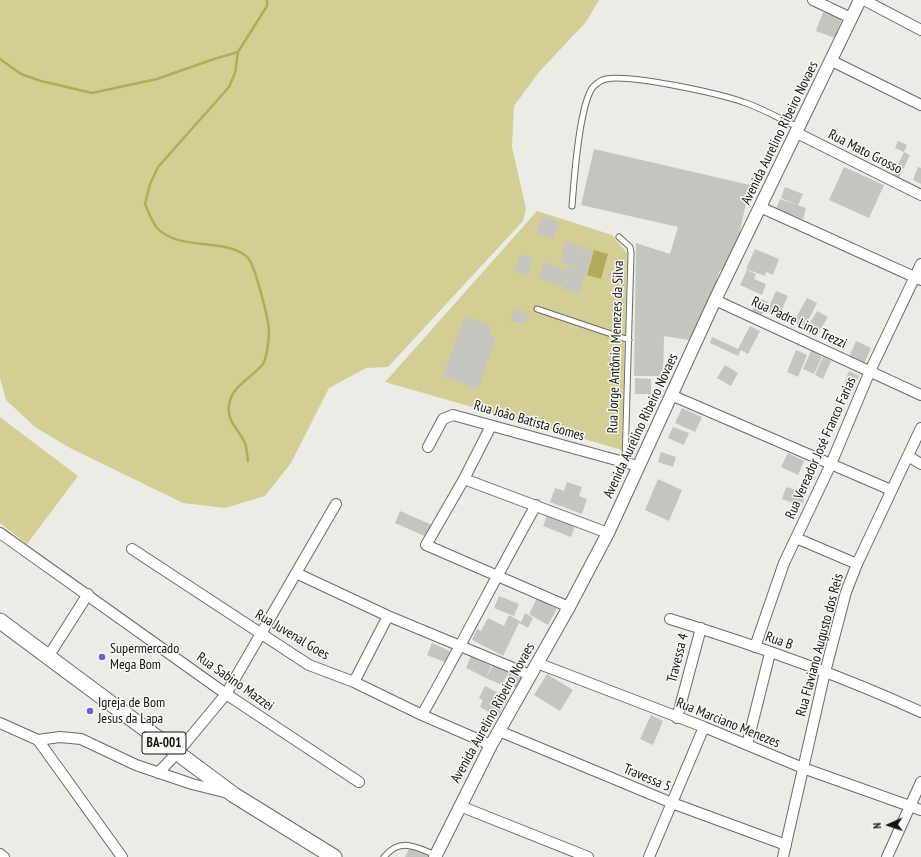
<!DOCTYPE html>
<meta charset="utf-8">
<style>
body{margin:0}
#map{position:relative;width:921px;height:857px;overflow:hidden;background:#ecece7;font-family:"PT Sans Narrow",sans-serif}
canvas{display:block}
.north{position:absolute;left:869px;top:805px;width:40px;height:40px;-webkit-text-stroke:3px #faf9f5;paint-order:stroke;rotate:267deg;font-size:11px;font-weight:700;line-height:16px;text-align:center;color:#131312}
.north::after{content:'';display:block;margin:auto;width:14px;height:18px;background:#131312;clip-path:polygon(50% 0,100% 100%,50% 72%,0 100%)}
</style>
<div id="map">
<canvas width="921" height="857"></canvas>
<div class="north">N</div>
</div>
<script>
const g = document.querySelector('canvas').getContext('2d');
g.lineJoin = 'round';
function paint(path, color) { g.fillStyle = color; g.fill(path, 'evenodd'); }
function stroke(path, color, width, dash) { g.strokeStyle = color; g.lineWidth = width; g.lineCap = dash ? 'butt' : 'round'; g.setLineDash(dash || []); g.stroke(path); }
function write(font, color, halo, rows, align = 'center') {
  g.font = font + ' "PT Sans Narrow",sans-serif'; g.lineWidth = 3; g.setLineDash([]); g.textBaseline = 'middle'; g.strokeStyle = halo; g.fillStyle = color; for (const [text, x, y, turn = 0] of rows) {
    g.save(); g.translate(x, y); g.rotate((+turn || 0) * Math.PI / 180); g.textAlign = isNaN(turn) ? turn : align; if (halo) g.strokeText(text, 0, 0); g.fillText(text, 0, 0); g.restore();
  }
}
const green = new Path2D(`
 M0 0H599L586 22 539 72 514 106 512 147 526 209 523 221 388 367 366 368 329 388 291 463 265 496 225 508 183 503 70 448 35 427 6 400 0 378Z
 M537 211 612 235 627 253 622 450 385 382Z
 M0 417 78 476 27 544 0 523Z`);
const water = new Path2D(`
 M594 250 608 254 601 279 587 275Z`);
const stream = new Path2D(`
 M238 52 235 73 229 87 158 167 150 184 145 204C148 211 152 222 157 228 180 252 228 237 248 258 255 265 269 321 269 331 269 339 267 357 263 364 252 378 232 385 229 405 226 420 239 430 245 443 247 448 247 455 248 461
 M0 59 21 74 41 81 92 93 157 79 214 59 238 52 267 6V0`);
const building = new Path2D(`
 M823 12 842 19 835 38 816 31Z
 M898 141 907 145 904 152 895 148Z
 M594 149 750 185 738 240 727 273 720 270 700 330 689 340 664 336 663 376H634L636 243 670 254 678 227 581 205Z
 M904 152 910 155 899 178 893 175Z
 M844 167 884 185 869 218 829 200Z
 M918 167 921 168V184L913 180Z
 M785 187 803 194 798 205 781 198Z
 M780 199 806 208 803 219 776 209Z
 M542 216 559 222 553 239 536 233Z
 M566 241 582 246 576 267 560 262Z
 M583 247 593 250 580 294 563 289 567 278 563 286 539 279 544 263 565 269 564 277 568 266 576 268Z
 M755 249 779 259 773 275 766 272 765 276 746 269Z
 M521 254 533 258 527 276 514 271Z
 M747 270 756 274 754 279 766 284 762 295 740 285Z
 M776 291 788 296 779 316 767 311Z
 M758 298 768 302 761 316 752 311Z
 M807 298 817 303 805 327 794 321Z
 M514 310 528 313 526 324 511 321Z
 M817 311 828 317 816 337 805 331Z
 M465 316 491 326 488 334 496 338 478 389 443 376Z
 M750 326 760 331 748 354 741 350 738 356 710 343 712 337 738 349Z
 M856 341 871 348 864 364 849 357Z
 M796 350 807 355 798 377 787 372Z
 M811 351 822 357 814 374 803 369Z
 M823 357 831 361 823 379 815 375Z
 M725 365 738 373 731 386 717 378Z
 M849 371 859 376 852 393 842 389Z
 M635 378 651 379V394H635Z
 M682 408 702 417 695 432 675 423Z
 M673 427 689 433 684 445 668 438Z
 M661 452 676 457 673 467 658 462Z
 M788 453 804 461 798 475 781 467Z
 M658 479 682 490 669 521 645 510Z
 M567 482 582 487 579 496 587 499 582 514 550 502 555 488 564 491Z
 M786 487 806 493 802 506 782 499Z
 M400 511 432 525 427 537 395 523Z
 M548 513 576 523 571 537 543 526Z
 M499 596 519 604 514 616 494 608Z
 M537 598 557 609 548 625 529 614Z
 M525 613 533 618 528 628 519 623 503 656 472 640 477 629 481 631 488 618 504 626 509 615 521 622Z
 M432 643 452 652 447 663 427 655Z
 M471 656 491 666 486 678 466 668Z
 M493 665 509 672 502 685 486 678Z
 M510 671 524 677 518 689 505 683Z
 M547 674 573 690 560 711 534 695Z
 M485 686 508 698 498 717 480 707 483 700 479 698Z
 M651 715 663 721 653 745 640 739Z
 M410 847 431 857H405Z`);
const service = new Path2D(`
 M572 206C574 181 579 105 593 87 596 84 601 80 606 79 630 74 717 93 743 102 762 108 780 119 798 127
 M619 237 630 247 631 253 625 463
 M537 309 629 340
 M384 857C401 837 415 847 436 855`);
const minor = new Path2D(`
 M813 0 851 18
 M864 0 921 30
 M832 61 921 105
 M797 133 921 195
 M760 207 921 280
 M715 300 921 395
 M671 395 891 490
 M491 426 464 479 426 545 569 607
 M428 447 443 419 453 415 638 466
 M908 456 921 464
 M464 479 608 533
 M0 533 226 694 359 782
 M796 538 857 564
 M132 549 309 665 354 682 422 715 491 745
 M296 573 388 616 530 675
 M670 619C755 645 840 675 921 712
 M755 647 784 563 831 464 870 371 921 264
 M48 657 88 594
 M537 663 704 727 803 768 921 810
 M354 682 388 616
 M422 715C461 646 497 575 536 505
 M677 718 701 628
 M0 723 38 740 60 737 81 739 136 765 192 784 228 793
 M499 731 672 803 786 845
 M38 740 122 857
 M747 745 770 653
 M158 773 178 752 226 694 336 504
 M460 806 588 857
 M0 854 4 857
 M649 857 704 727
 M783 857 825 672 846 592 857 564 921 428
 M887 857 921 782`);
const tertiary = new Path2D(`
 M435 857 491 745 569 607 608 533 715 300 860 0`);
const primary = new Path2D(`
 M0 621 234 795 334 857`);
const markers = [
 [102,657,4,"#6c5ed8"],
 [90,711,4,"#6c5ed8"]
];
const shields = [
 [164,743,44]
];
const shieldNames = [
 ["BA-001",164,743]
];
const streetNames = [
 ["Avenida Aurelino Ribeiro Novaes",780,133,-64],
 ["Rua Mato Grosso",865,152,27],
 ["Rua Padre Lino Trezzi",799,323,25],
 ["Rua Jorge Antônio Menezes da Silva",616,347,-88],
 ["Rua João Batista Gomes",529,421,16],
 ["Avenida Aurelino Ribeiro Novaes",641,426,-65],
 ["Rua Vereador José Franco Farias",821,448,-66],
 ["Rua Juvenal Goes",292,635,31],
 ["Rua B",779,641,19],
 ["Rua Flaviano Augusto dos Reis",820,645,-75],
 ["Travessa 4",678,658,-76],
 ["Rua Sabino Mazzei",235,682,35],
 ["Avenida Aurelino Ribeiro Novaes",493,713,-61],
 ["Rua Marciano Menezes",728,723,22],
 ["Travessa 5",647,778,23]
];
const poiNames = [
 ["Supermercado",110,649],
 ["Mega Bom",110,665],
 ["Igreja de Bom",98,703],
 ["Jesus da Lapa",98,719]
];
paint(green, '#d3cf94');
paint(water, '#b2ab5a');
stroke(stream, '#b2ab5a', 2.5);
paint(building, '#c5c5c0');
stroke(service, '#6a6a66', 7);
stroke(minor, '#6a6a66', 12);
stroke(tertiary, '#6a6a66', 14);
stroke(primary, '#6a6a66', 17);
stroke(service, '#fff', 5);
stroke(minor, '#fff', 10);
stroke(tertiary, '#fff', 12);
stroke(primary, '#fff', 15);
for (const [x, y, r, color] of markers) { const dot = new Path2D(); dot.arc(x, y, r, 0, 2 * Math.PI); g.fillStyle = color; g.fill(dot); stroke(dot, '#faf9f5', 1.5); }
for (const [x, y, w] of shields) { const box = new Path2D(); box.roundRect(x - w / 2, y - 11, w, 22, 3); g.fillStyle = '#faf9f5'; g.fill(box); stroke(box, '#131312', 1); }
write('bold 13px', '#131312', null, shieldNames);
write('14px', '#131312', '#faf9f5', streetNames);
write('14px', '#131312', '#faf9f5', poiNames, 'left');
</script>
